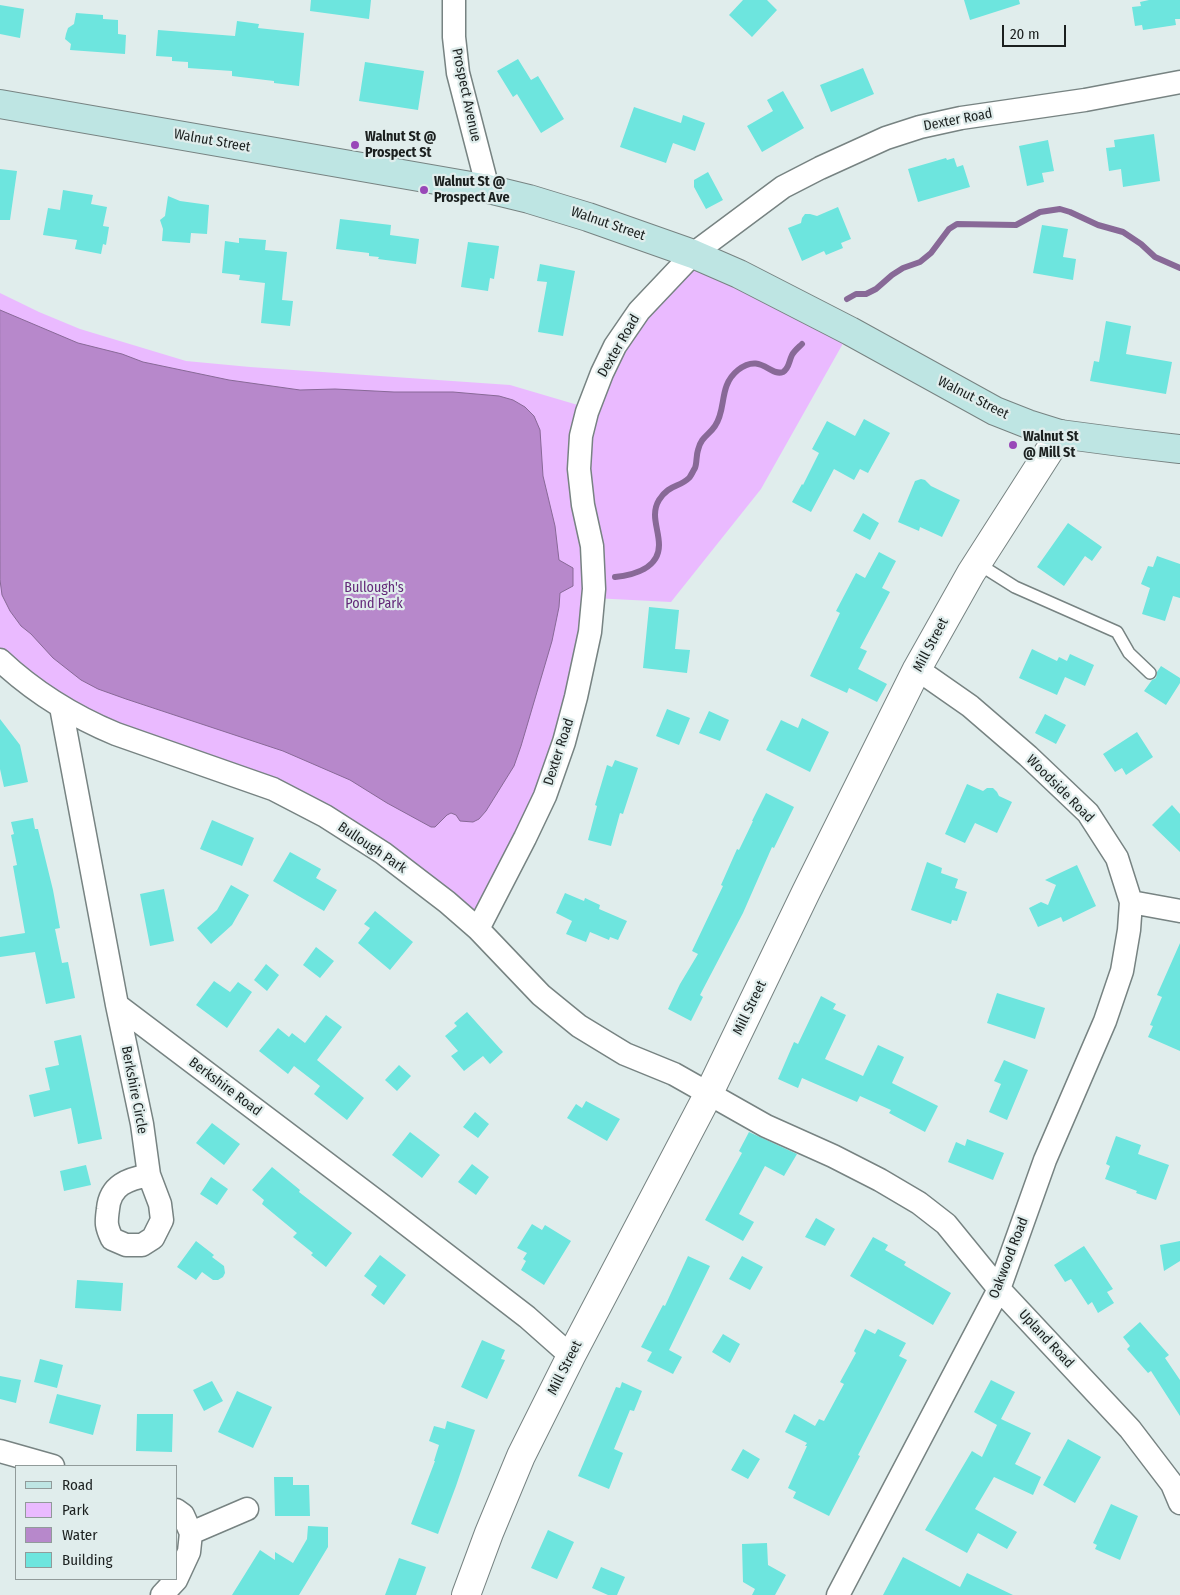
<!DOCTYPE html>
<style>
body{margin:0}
#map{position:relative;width:1180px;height:1595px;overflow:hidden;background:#e0edec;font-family:"Fira Sans Condensed",sans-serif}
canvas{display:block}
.legend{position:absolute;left:15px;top:1465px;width:162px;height:115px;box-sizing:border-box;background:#e0edec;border:1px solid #919b9a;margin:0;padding:6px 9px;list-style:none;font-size:15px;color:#1b201f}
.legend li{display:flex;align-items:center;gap:10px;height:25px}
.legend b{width:25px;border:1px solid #919b9a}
.scale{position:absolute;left:1002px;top:25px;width:64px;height:22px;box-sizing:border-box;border:2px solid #1b201f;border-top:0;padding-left:6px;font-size:15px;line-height:18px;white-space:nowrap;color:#1b201f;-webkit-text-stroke:4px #e0edec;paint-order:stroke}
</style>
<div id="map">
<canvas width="1180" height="1595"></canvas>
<ul class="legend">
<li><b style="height:6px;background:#bee5e3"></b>Road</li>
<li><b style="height:14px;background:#eabaff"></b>Park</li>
<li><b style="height:14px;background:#b788cb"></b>Water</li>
<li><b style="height:14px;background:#6de5de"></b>Building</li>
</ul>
<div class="scale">20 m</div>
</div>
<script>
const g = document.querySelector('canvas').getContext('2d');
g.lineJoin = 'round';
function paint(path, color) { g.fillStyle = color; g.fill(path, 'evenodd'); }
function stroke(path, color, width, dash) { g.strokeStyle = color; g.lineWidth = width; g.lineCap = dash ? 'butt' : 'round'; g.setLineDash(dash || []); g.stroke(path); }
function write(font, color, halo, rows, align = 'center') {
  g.font = font + ' "Fira Sans Condensed",sans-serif'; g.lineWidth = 4.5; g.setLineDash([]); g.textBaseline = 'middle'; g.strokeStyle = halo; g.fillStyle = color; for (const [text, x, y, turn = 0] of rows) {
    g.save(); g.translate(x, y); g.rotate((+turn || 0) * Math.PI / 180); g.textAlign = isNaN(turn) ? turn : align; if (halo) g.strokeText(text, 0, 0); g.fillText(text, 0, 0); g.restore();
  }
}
const green = new Path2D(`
 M693 254 850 331 761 489 671 602 593 598 576 697 478 929 360 838 116 734 0 660V293L39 312 80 329 186 361 250 367 510 385 588 408 598 382Z`);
const water = new Path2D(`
 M0 310 78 343 122 354 143 362 229 380 300 390 335 389 394 392H453L499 396 513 400 525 407 534 416 540 430 543 476 555 526 559 560 573 568V586L560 593 559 607 552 641 521 746 514 766 486 811 479 819 473 822 460 821 456 815 451 813 447 815 435 827H431L387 803 350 780 283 751 126 699 98 689 81 680 53 658 31 634 21 626 10 611 2 595 0 580Z`);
const stream = new Path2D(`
 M847 299 856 294H866L876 289 892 275 903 268 920 262 931 253 949 229 957 224 1016 225 1040 212 1060 209 1070 212 1098 225 1123 232 1141 244 1155 257 1180 268
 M615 577C634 575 659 568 659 545 659 529 650 515 659 500 669 484 679 488 689 478 691 476 693 471 695 468 697 463 696 456 698 450 701 437 709 435 715 426 727 409 718 386 738 370 761 352 770 377 783 372 789 369 789 361 792 355 794 351 799 347 802 344`);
const building = new Path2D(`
 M311 0H371L369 19 310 11Z
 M743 0H767L777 10 752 37 729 15Z
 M964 0H1019L1020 4 970 20Z
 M1149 0H1180V19H1175L1176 25 1143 30 1142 25 1135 26 1132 7 1141 6 1140 2Z
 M0 5 24 9 20 38 0 34Z
 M76 13 103 15V19L118 20V34L126 35 125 54 70 50 71 44 65 39 66 34 68 28 74 24Z
 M237 21 259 24 258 28 304 33 299 86 274 83V81L232 76V71L188 68V62L172 61V57L156 56 158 30 235 36Z
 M518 59 531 80 538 76 564 119 541 133 517 94 513 97 497 71Z
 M365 62 424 71 418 110 359 101Z
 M863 68 874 94 831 112 820 85Z
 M783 91 804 128 762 152 747 126 773 111 767 100Z
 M634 107 681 123 683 115 705 123 695 151 673 143 666 163 620 147Z
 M1154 134 1160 181 1123 187 1121 169 1109 171 1106 148 1115 147 1114 140Z
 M1048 140 1054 171 1042 173 1044 182 1027 186 1019 146Z
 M946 158 947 160 954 158 957 167 963 165 970 187 918 202 908 169Z
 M0 169 17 171 10 220H0Z
 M708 172 723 200 706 209 694 187V180Z
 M63 190 93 195 91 204 107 207 103 226 109 227 106 245 103 244 101 254 75 249 77 240 43 235 48 208 60 210Z
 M168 196 180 201 209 205 207 234 191 233 190 243 162 241 163 229 160 220 165 216Z
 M838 207 851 239 841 243 843 248 826 255 824 251 802 261 788 228 801 223 802 218 805 214H810L817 216Z
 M340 219 391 225 390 235 419 239 416 264 378 259 379 257 369 256V253L336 249Z
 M1042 225 1068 229 1063 257 1076 259 1073 280 1033 273Z
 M239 238 266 240 265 250 287 252 282 300 293 301 290 326 261 323 265 283 239 280 240 275 222 273 225 241 239 243Z
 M468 242 499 246 494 279 490 278 488 291 461 287Z
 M540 264 575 271 563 336 538 332 547 282 537 281Z
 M1106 321 1131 326 1126 354 1172 362 1166 394 1090 381 1094 361 1099 362Z
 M864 419 890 433 868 473 860 469 854 480 834 469 811 512 792 502 802 484 803 485 819 453 812 449 827 421 855 436Z
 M921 479 925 480 931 486 960 500 942 537 920 527 919 531 898 522 915 481Z
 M863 513 879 523 870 540 853 531Z
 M1068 523 1102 547 1092 561 1085 556 1064 586 1037 567Z
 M879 552 896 561 882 588 890 592 860 648 867 651 858 669 887 684 877 702 849 688 847 693 810 676 840 613 836 611 856 573 865 578Z
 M1157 556 1180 564V598L1173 596 1165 621 1142 614 1150 588 1141 584 1148 566 1153 567Z
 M649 607 679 610 675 649 690 650 687 673 643 668Z
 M1032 649 1057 661 1059 657 1067 661 1070 654 1094 665 1085 686 1065 677 1057 695 1019 678Z
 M1161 666 1180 678V683L1166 705 1144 691 1152 680 1156 678 1157 672Z
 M667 709 690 718 679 745 656 736Z
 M709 711 729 720 720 741 699 733Z
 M1045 714 1066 725 1056 744 1035 733Z
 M802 718 829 732 810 772 766 750 781 720 798 728Z
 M0 719 20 745 28 782 4 787 0 769Z
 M1137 732 1153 757 1126 775 1122 768 1115 772 1103 754Z
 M615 760 638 768 623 814 620 813 611 846 588 840 597 806 595 805 607 765 612 767Z
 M967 784 983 791 987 788H993L997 792 999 796 1012 802 997 833 975 823 965 843 945 834Z
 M766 793 794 807 774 848 772 847 743 913 700 995 703 997 691 1021 668 1009 680 984 698 954 692 951 723 886 721 885 737 849 739 850 753 821H752Z
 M1172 805 1180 814V852L1152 825Z
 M33 818 35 829H38L53 890 60 928 55 929 62 963 68 962 75 998 46 1004 35 952 0 957V937L25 933 13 866 17 865 11 835 14 834 11 822Z
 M212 820 254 838 242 866 200 849Z
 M290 852 321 869 316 878 337 890 324 911 273 881Z
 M927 862 942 868 941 873 958 879 955 888 967 892 957 921 952 920 951 924 911 910Z
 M1077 865 1096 906 1063 922 1061 917 1038 927 1029 908 1041 902 1048 905 1056 885 1045 880Z
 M231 885 249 895 232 925 211 944 197 928 217 910Z
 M164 889 174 941 150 946 140 894Z
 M565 893 584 901 585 898 600 905 599 909 627 921 618 940 610 937 609 940 590 932 586 942 566 934 572 921 556 913Z
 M375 911 413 942 390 970 358 943 370 928 364 924Z
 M1180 943V1051L1148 1037 1153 1026 1150 1025 1162 997 1157 995Z
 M316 947 334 961 320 978 303 965Z
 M266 964 279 975 267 991 254 980Z
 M214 981 230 992 238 982 252 992 227 1028 196 1005Z
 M997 993 1045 1008 1035 1039 987 1023Z
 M821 996 836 1004 833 1009 846 1015 825 1059 863 1076 878 1045 904 1057 892 1083 938 1106 925 1132 889 1113 891 1110 860 1096 857 1102 802 1078 798 1088 778 1079 794 1042 798 1044Z
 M467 1012 503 1052 490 1064 483 1056 464 1071 451 1056 458 1051 445 1036 457 1026 454 1023Z
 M326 1015 342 1027 317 1060 364 1098 347 1120 314 1094 320 1086 294 1066 288 1074 259 1051 278 1028 289 1037 292 1033 305 1043Z
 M81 1035 102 1139 78 1144 71 1108 34 1117 29 1095 50 1090 45 1068 59 1065 54 1041Z
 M1004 1060 1028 1070 1007 1120 989 1112 1001 1084 994 1081Z
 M399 1065 411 1076 397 1091 385 1080Z
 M586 1101 620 1119 607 1141 567 1118 576 1104 582 1108Z
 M475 1112 489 1124 478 1138 463 1127Z
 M212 1123 240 1144 224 1165 196 1143Z
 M410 1132 440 1155 422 1178 392 1155Z
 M749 1132 797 1154 784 1176 765 1166 739 1214 754 1222 743 1241 705 1220 742 1153 739 1151Z
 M1116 1136 1141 1145 1138 1154 1169 1165 1156 1200 1136 1193 1137 1191 1105 1179 1110 1166 1106 1164Z
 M967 1139 1004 1153 993 1180 948 1162 956 1142 965 1146Z
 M472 1164 489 1177 476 1195 458 1182Z
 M86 1165 91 1185 64 1191 60 1171Z
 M272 1167 300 1190 299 1192 352 1233 326 1267 311 1255 313 1253 293 1237 297 1233 262 1204 264 1200 252 1190Z
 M211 1177 228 1189 217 1205 200 1194Z
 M816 1218 835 1229 825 1246 805 1237Z
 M532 1224 542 1230 545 1225 571 1241 544 1285 521 1270 526 1261 523 1259 527 1253 517 1248Z
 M873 1237 888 1245 885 1250 906 1262 904 1265 951 1293 933 1325 850 1276Z
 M196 1241 214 1255 212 1257 224 1266 225 1273 223 1277 218 1280H213L202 1272 196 1280 177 1267Z
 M1180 1241V1261L1164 1271 1160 1245Z
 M1084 1246 1113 1289 1107 1292 1114 1303 1098 1313 1092 1302 1088 1305 1071 1279 1065 1282 1054 1265Z
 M380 1255 406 1275 384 1305 371 1295 377 1286 364 1276Z
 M688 1256 710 1266 669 1350 682 1357 673 1374 647 1361 652 1352 641 1347 663 1305 665 1306Z
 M742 1256 763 1267 750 1290 729 1279Z
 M77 1280 123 1283 121 1311 75 1308Z
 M1140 1322 1169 1355 1165 1358 1180 1380V1416L1151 1371 1148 1373 1127 1349 1130 1346 1123 1337Z
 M865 1329 875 1334 878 1329 906 1343 899 1356 907 1360 858 1455 860 1456 829 1516 793 1498 796 1492 788 1488 807 1446H805L807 1443 785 1432 794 1414 815 1426 819 1419 824 1421 844 1384 840 1382 856 1353 854 1351Z
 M723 1334 740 1344 730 1363 712 1352Z
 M482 1340 505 1350 501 1359 505 1360 487 1399 461 1387Z
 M40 1359 63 1365 57 1388 34 1382Z
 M0 1376 21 1380 16 1403 0 1399Z
 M991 1380 1015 1392 1001 1419 1031 1433 1015 1464 1041 1477 1033 1495 994 1477 975 1509 1017 1532 1007 1549 978 1533 967 1553 925 1530 972 1451 982 1457 997 1425 974 1412Z
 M212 1381 223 1401 204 1411 193 1390Z
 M622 1382 642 1391 634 1411 630 1410 614 1449 623 1453 609 1489 578 1476 616 1387 620 1388Z
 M237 1391 272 1407 253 1448 218 1432Z
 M57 1394 101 1405 93 1435 49 1423Z
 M137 1414H173L172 1452 136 1451Z
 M447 1421 475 1430 456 1486 438 1534 411 1524 435 1461H434L439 1445 429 1441 434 1426 445 1429Z
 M1068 1439 1101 1457 1075 1503 1043 1485Z
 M743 1449 760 1459 748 1479 731 1470Z
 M274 1477H293V1485H309L310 1516H275Z
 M1111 1504 1138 1516 1120 1560 1095 1549 1097 1545 1093 1543Z
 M308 1526 328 1527V1547L299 1595H232L260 1550 275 1560V1552L293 1563 307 1539Z
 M548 1530 574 1542 557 1579 531 1568Z
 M767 1543 768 1565 786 1575 775 1595H752L755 1589 743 1582 742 1544Z
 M903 1557 960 1587 967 1573 1013 1595H883Z
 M399 1558 426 1567 416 1595H385Z
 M601 1567 625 1577 617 1595H608L592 1588Z`);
const service = new Path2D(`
 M977 563 1015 587 1117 632 1129 653 1150 673`);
const minor = new Path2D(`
 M454 0V37L458 73 488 189
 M0 660C34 692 73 716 116 734L273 789 325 816 383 853 447 902 478 929 541 995 579 1026 625 1054 674 1074 766 1126 833 1156 880 1180 919 1203 946 1224 999 1289 1130 1429 1172 1484 1180 1503
 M917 669 970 706 1028 756 1088 813 1117 858 1131 902 1180 911
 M61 707 117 1005 379 1203 527 1317 571 1356
 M478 929 525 838 545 796 564 742 576 697 590 632 594 589 592 546 583 505 579 469 581 436 587 412 602 373 615 346 639 311 693 254 783 187 820 168 886 138 920 127 961 118 1085 100 1180 82
 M117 1005 142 1124 149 1175 160 1204 162 1220 153 1238 142 1245H126L112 1239C106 1226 106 1223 108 1209 110 1185 128 1179 149 1175
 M0 1451 53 1466
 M191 1533 247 1509
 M162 1595 176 1580 189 1552 191 1533 183 1515 176 1510
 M838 1595 999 1289 1045 1160 1105 1021 1122 971 1129 930 1131 902`);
const tertiary = new Path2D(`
 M466 1595 489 1533 521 1456 571 1356 709 1093 806 892 917 669 971 573 1060 434`);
const secondary = new Path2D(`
 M0 104 488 189 529 199 588 217 693 254 739 274 850 331 995 411 1028 424 1060 434 1128 443 1180 449`);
const markers = [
 [355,145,5,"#9948b8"],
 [424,190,5,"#9948b8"],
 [1013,445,5,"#9948b8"]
];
const streetNames = [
 ["Prospect Avenue",466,95,78],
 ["Dexter Road",958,120,-11],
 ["Walnut Street",212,141,10],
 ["Walnut Street",608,224,19],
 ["Dexter Road",619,346,-60],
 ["Walnut Street",973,398,27],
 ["Mill Street",931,645,-62],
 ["Dexter Road",559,752,-72],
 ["Woodside Road",1060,789,45],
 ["Bullough Park",372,848,34],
 ["Mill Street",750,1008,-64],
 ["Berkshire Road",225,1087,37],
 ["Berkshire Circle",134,1090,79],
 ["Oakwood Road",1009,1258,-69],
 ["Upland Road",1046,1339,47],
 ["Mill Street",565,1368,-63]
];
const poiNames = [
 ["Walnut St @",365,137],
 ["Prospect St",365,153],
 ["Walnut St @",434,182],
 ["Prospect Ave",434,198],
 ["Walnut St",1023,437],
 ["@ Mill St",1023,453]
];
const parkNames = [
 ["Bullough's",374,588],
 ["Pond Park",374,604]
];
paint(green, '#eabaff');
paint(water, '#b788cb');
stroke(water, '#886997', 1);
stroke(stream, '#886997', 6);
paint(building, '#6de5de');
stroke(service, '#778382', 14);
stroke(minor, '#778382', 25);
stroke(tertiary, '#778382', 30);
stroke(secondary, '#778382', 30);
stroke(service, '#fff', 11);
stroke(minor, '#fff', 22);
stroke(tertiary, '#fff', 28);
stroke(secondary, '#bee5e3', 28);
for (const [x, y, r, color] of markers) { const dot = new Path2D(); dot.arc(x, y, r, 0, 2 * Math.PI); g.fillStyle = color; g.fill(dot); stroke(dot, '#e0edec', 2); }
write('14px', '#1b201f', '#e0edec', streetNames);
write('bold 14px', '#1b201f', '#e0edec', poiNames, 'left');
write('14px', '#622878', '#e0edec', parkNames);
</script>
